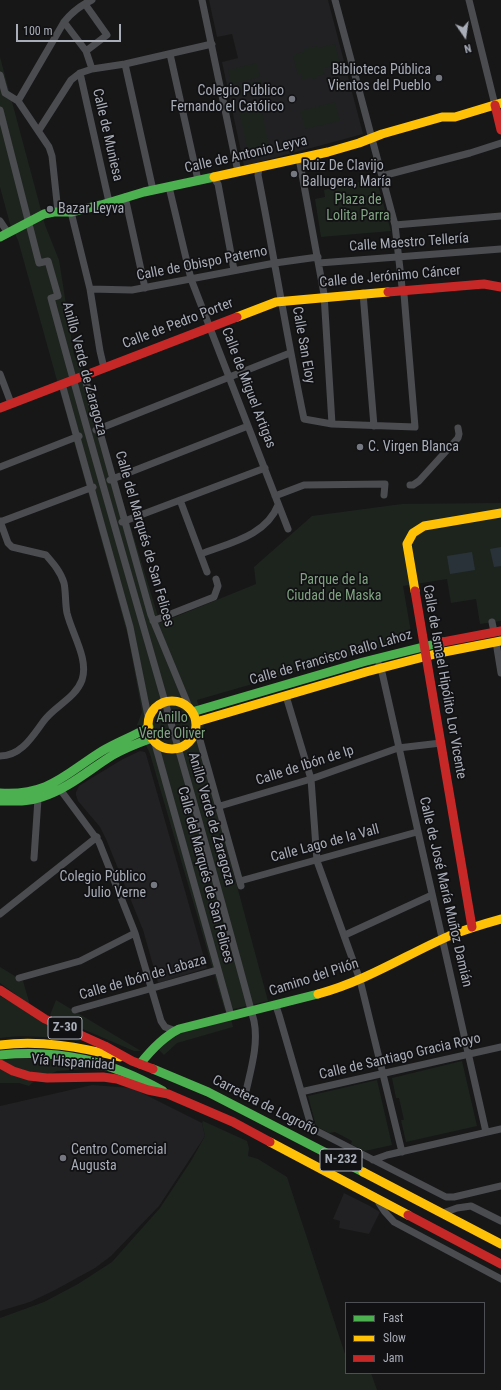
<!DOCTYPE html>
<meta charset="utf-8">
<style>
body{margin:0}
#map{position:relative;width:501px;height:1390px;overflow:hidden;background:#171717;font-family:"Roboto Condensed",sans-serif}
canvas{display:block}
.legend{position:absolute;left:345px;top:1302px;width:140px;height:72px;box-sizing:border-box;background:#111113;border:1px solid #4d4f55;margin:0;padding:5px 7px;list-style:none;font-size:12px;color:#a8adb8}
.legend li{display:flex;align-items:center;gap:8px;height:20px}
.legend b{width:20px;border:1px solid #4d4f55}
.north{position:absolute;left:445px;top:16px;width:40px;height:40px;-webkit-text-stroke:3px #111113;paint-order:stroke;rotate:167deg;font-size:11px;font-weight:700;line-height:16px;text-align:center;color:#a8adb8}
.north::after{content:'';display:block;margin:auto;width:14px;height:18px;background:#a8adb8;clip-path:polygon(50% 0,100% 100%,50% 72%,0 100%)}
.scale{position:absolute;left:16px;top:24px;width:105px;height:18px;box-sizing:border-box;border:2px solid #a8adb8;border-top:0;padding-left:5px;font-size:12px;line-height:14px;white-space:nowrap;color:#a8adb8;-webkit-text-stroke:3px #111113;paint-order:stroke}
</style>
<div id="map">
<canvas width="501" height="1390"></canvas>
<ul class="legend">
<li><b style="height:5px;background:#4caf50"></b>Fast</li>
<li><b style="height:5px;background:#ffc107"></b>Slow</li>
<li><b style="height:5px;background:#c62828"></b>Jam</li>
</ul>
<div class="north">N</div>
<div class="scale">100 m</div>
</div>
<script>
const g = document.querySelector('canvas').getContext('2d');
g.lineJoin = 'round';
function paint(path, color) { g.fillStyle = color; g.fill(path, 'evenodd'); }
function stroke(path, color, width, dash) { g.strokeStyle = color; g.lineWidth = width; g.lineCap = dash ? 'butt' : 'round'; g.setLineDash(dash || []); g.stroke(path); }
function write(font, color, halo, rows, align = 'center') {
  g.font = font + ' "Roboto Condensed",sans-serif'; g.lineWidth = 3.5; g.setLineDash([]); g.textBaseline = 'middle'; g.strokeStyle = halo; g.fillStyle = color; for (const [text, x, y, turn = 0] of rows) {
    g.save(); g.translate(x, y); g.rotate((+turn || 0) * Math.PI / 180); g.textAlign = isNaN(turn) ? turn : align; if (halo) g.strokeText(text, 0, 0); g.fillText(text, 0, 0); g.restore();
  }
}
const built = new Path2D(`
 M209 0H328L363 134 244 166 222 62 238 58 232 34 217 37Z
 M140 751 145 752 146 754 207 968 158 983 143 930 106 839 100 827 78 801 76 795V792L79 786 90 779 123 759Z
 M92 1085 132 1088 202 1123 205 1136 159 1206 111 1256 95 1268 55 1290 30 1302 0 1311V1106Z
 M344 1193 370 1206 380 1212 369 1234 339 1228 340 1221 333 1219Z`);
const green = new Path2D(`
 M335 44 340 64 324 68 325 74 317 76V78L312 79 311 77 302 80 301 74 298 75 293 55 303 52V49L317 46 318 48Z
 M0 57 45 225 59 260 74 355 82 367 160 623 256 584 254 567 312 516 402 504 501 503V621L480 624 476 599 451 603 447 579 403 586 412 638 197 700 204 728 199 745 268 1001 225 1011 150 754 137 725 142 712 128 636 18 240 10 224 0 187Z
 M257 63 260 77 231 84 228 70Z
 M261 80 263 91 234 97 231 86Z
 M335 102 340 121 305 129 300 111Z
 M261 106 269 147 248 152 239 111Z
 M376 178 391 231 321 237 315 199 325 197 324 190Z
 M0 967 23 981 30 1005 0 983Z
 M0 996 82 1042C53 1038 29 1034 0 1038Z
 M56 1000 141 1051H134L50 1015Z
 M231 1019 233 1027 177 1043 164 1055 158 1049 172 1035Z
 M42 1054 113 1072 85 1069 57 1071 32 1083 29 1086 19 1083H0V1058Z
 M462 1061 477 1126 406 1142 401 1120H404L399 1098H396L392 1078Z
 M377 1080 392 1145 365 1151 351 1144 352 1141 335 1132 329 1133 316 1126 308 1096Z
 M203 1121 247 1141 249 1148 248 1156 258 1159 287 1177 346 1357V1373H371L377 1390H0V1318L44 1302 78 1284 112 1262 160 1208 191 1161 205 1136 202 1123Z`);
const water = new Path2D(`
 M501 547V566L494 567 490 549Z
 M472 552 475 570 450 574 447 556Z`);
const street = new Path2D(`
 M202 0 238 172
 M469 0 495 105
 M85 4 107 35 86 51
 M64 22 86 51 92 69
 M170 54 198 180
 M125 64 153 190
 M80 73 109 202
 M0 75 5 93 18 101 49 147 52 156 58 212
 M18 101 64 22C72 12 81 5 92 0
 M0 110 39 263 48 261 58 296 51 298C116 540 190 779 254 1021 259 1045 250 1072 245 1096
 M39 130 71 80 80 73 92 69 125 64 212 44
 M299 158 324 294 332 424
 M259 167 258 175C274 256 287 338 304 419L332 424 415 427 404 294 402 287 395 225 335 0
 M382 176 470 153 501 143
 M213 177 218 184 234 270
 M169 187 191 279 288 529
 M125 197 145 288
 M71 212 90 289 100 351 104 368
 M0 221 8 233
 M395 225 501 216
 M319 263 501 249
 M90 289 132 290 275 263 318 257
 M363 293 374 426
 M0 374 11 403
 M84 375 151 615 189 707
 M62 384 130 627 149 721
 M96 430 290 353
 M0 467 79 436
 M110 480 248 426
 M410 485H413L419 481 458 438 459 434 458 428
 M275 496 304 485 385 484 384 495
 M180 500 207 572
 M0 521 8 543 12 547 46 555C53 563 61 572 64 583 66 592 65 603 67 613 72 634 89 659 82 680 75 699 54 706 43 722 32 737 21 756 0 756
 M0 522 93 487
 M122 522 265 468
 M201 554C229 543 266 536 278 505
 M153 621 214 597 218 586 216 579
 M492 622 494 632
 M496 642 501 673
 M379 665 381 668 486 1132
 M286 696 311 779 317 861 360 980 402 1152
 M196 726 241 886
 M154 740 231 1016
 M56 788 62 792 99 842 135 933 161 1021 165 1027 176 1031
 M220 806 311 779 398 748 441 743
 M34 858 38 799
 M240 881 417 832
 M0 914 97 837
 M345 935 432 895
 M19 978 80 961 135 933
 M276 1006 279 1015 310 1122 312 1128 315 1130 446 1197H454L501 1186
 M75 1010 217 970
 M305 1091 501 1047
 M373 1160 387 1155 501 1129
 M379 1203 385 1212 394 1222 501 1279
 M443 1213 457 1208 471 1206 501 1221`);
const fast = new Path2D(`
 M0 237 44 214 54 212H71L101 205 144 192 214 177
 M192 712 363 662 443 642
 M0 793C49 796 65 774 102 751 117 742 134 736 149 727
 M0 801C15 801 28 802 42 797 68 789 90 769 113 755 125 748 138 743 152 738
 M0 1055C62 1049 109 1061 163 1091
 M140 1064C151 1050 163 1037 179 1029L318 994
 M153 1069 208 1092 363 1172`);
const slow = new Path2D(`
 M214 177 328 152 359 143 382 134 442 117H455L501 103
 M237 317 276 302 388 292
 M415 591 407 544 413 533 424 526 501 513
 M148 725a24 24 0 1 1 48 0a24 24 0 1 1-48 0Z
 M196 722 366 672 439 653 501 641
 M318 994C366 981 404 956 449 936 466 929 483 924 501 919
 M0 1045C41 1040 80 1047 120 1057
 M270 1142 408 1215
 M363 1172 501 1244`);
const jam = new Path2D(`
 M495 105 501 130
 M388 292 484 284 501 287
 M0 408 237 317
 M415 591 472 927
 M443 642 501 631
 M0 990 45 1019 105 1046 132 1061 153 1069
 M0 1064 13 1071 29 1076 47 1078 103 1077 117 1079 148 1090 168 1094 233 1122 270 1142
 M408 1215 501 1264`);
const markers = [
 [439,78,4,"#757880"],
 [292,99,4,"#757880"],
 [294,174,4,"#757880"],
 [50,209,4,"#757880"],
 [360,447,4,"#757880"],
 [154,885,4,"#757880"],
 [63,1158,4,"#757880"]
];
const shields = [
 [65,1028,34],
 [341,1160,42]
];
const shieldNames = [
 ["Z-30",65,1028],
 ["N-232",341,1160]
];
const poiNames = [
 ["Biblioteca Pública",431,70,"right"],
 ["Vientos del Pueblo",431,86,"right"],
 ["Colegio Público",284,91,"right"],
 ["Fernando el Católico",284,107,"right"],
 ["Ruiz De Clavijo",302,166],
 ["Ballugera, María",302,182],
 ["Bazar Leyva",58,209],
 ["C. Virgen Blanca",368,447],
 ["Colegio Público",146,877,"right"],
 ["Julio Verne",146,893,"right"],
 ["Centro Comercial",71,1150],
 ["Augusta",71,1166]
];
const streetNames = [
 ["Calle de Muniesa",107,135,77],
 ["Calle de Antonio Leyva",246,155,-13],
 ["Calle Maestro Tellería",409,243,-4],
 ["Calle de Obispo Paterno",202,264,-11],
 ["Calle de Jerónimo Cáncer",390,277,-5],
 ["Calle de Pedro Porter",178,324,-21],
 ["Calle San Eloy",303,345,80],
 ["Anillo Verde de Zaragoza",84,369,75],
 ["Calle de Miguel Artigas",248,388,69],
 ["Calle del Marqués de San Felices",144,539,74],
 ["Calle de Francisco Rallo Lahoz",331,658,-16],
 ["Calle de Ismael Hipólito Lor Vicente",444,682,80],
 ["Calle de Ibón de Ip",305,766,-18],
 ["Anillo Verde de Zaragoza",211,819,74],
 ["Calle Lago de la Vall",325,844,-15],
 ["Calle del Marqués de San Felices",205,875,75],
 ["Calle de José María Muñoz Damián",445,892,77],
 ["Calle de Ibón de Labaza",143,978,-16],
 ["Camino del Pilón",314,978,-18],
 ["Calle de Santiago Gracia Royo",400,1057,-13],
 ["Vía Hispanidad",73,1063,4],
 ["Carretera de Logroño",265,1106,27]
];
const parkNames = [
 ["Plaza de",358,200],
 ["Lolita Parra",358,216],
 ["Parque de la",334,580],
 ["Ciudad de Maska",334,596],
 ["Anillo",172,718],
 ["Verde Oliver",172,734]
];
paint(built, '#212123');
paint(green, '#1d241e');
paint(water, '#2a3239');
stroke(street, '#4b4c50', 7);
stroke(fast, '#4caf50', 9);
stroke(slow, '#ffc107', 9);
stroke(jam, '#c62828', 9);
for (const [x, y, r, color] of markers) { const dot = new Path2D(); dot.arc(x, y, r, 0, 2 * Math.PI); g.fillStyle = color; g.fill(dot); stroke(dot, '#111113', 1.5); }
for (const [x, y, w] of shields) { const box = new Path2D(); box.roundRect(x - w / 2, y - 11, w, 22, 3); g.fillStyle = '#111113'; g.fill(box); stroke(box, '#a8adb8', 1); }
write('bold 13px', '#a8adb8', null, shieldNames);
write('14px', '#a8adb8', '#111113', poiNames, 'left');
write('14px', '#a8adb8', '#111113', streetNames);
write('14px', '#7fa381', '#111113', parkNames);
</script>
